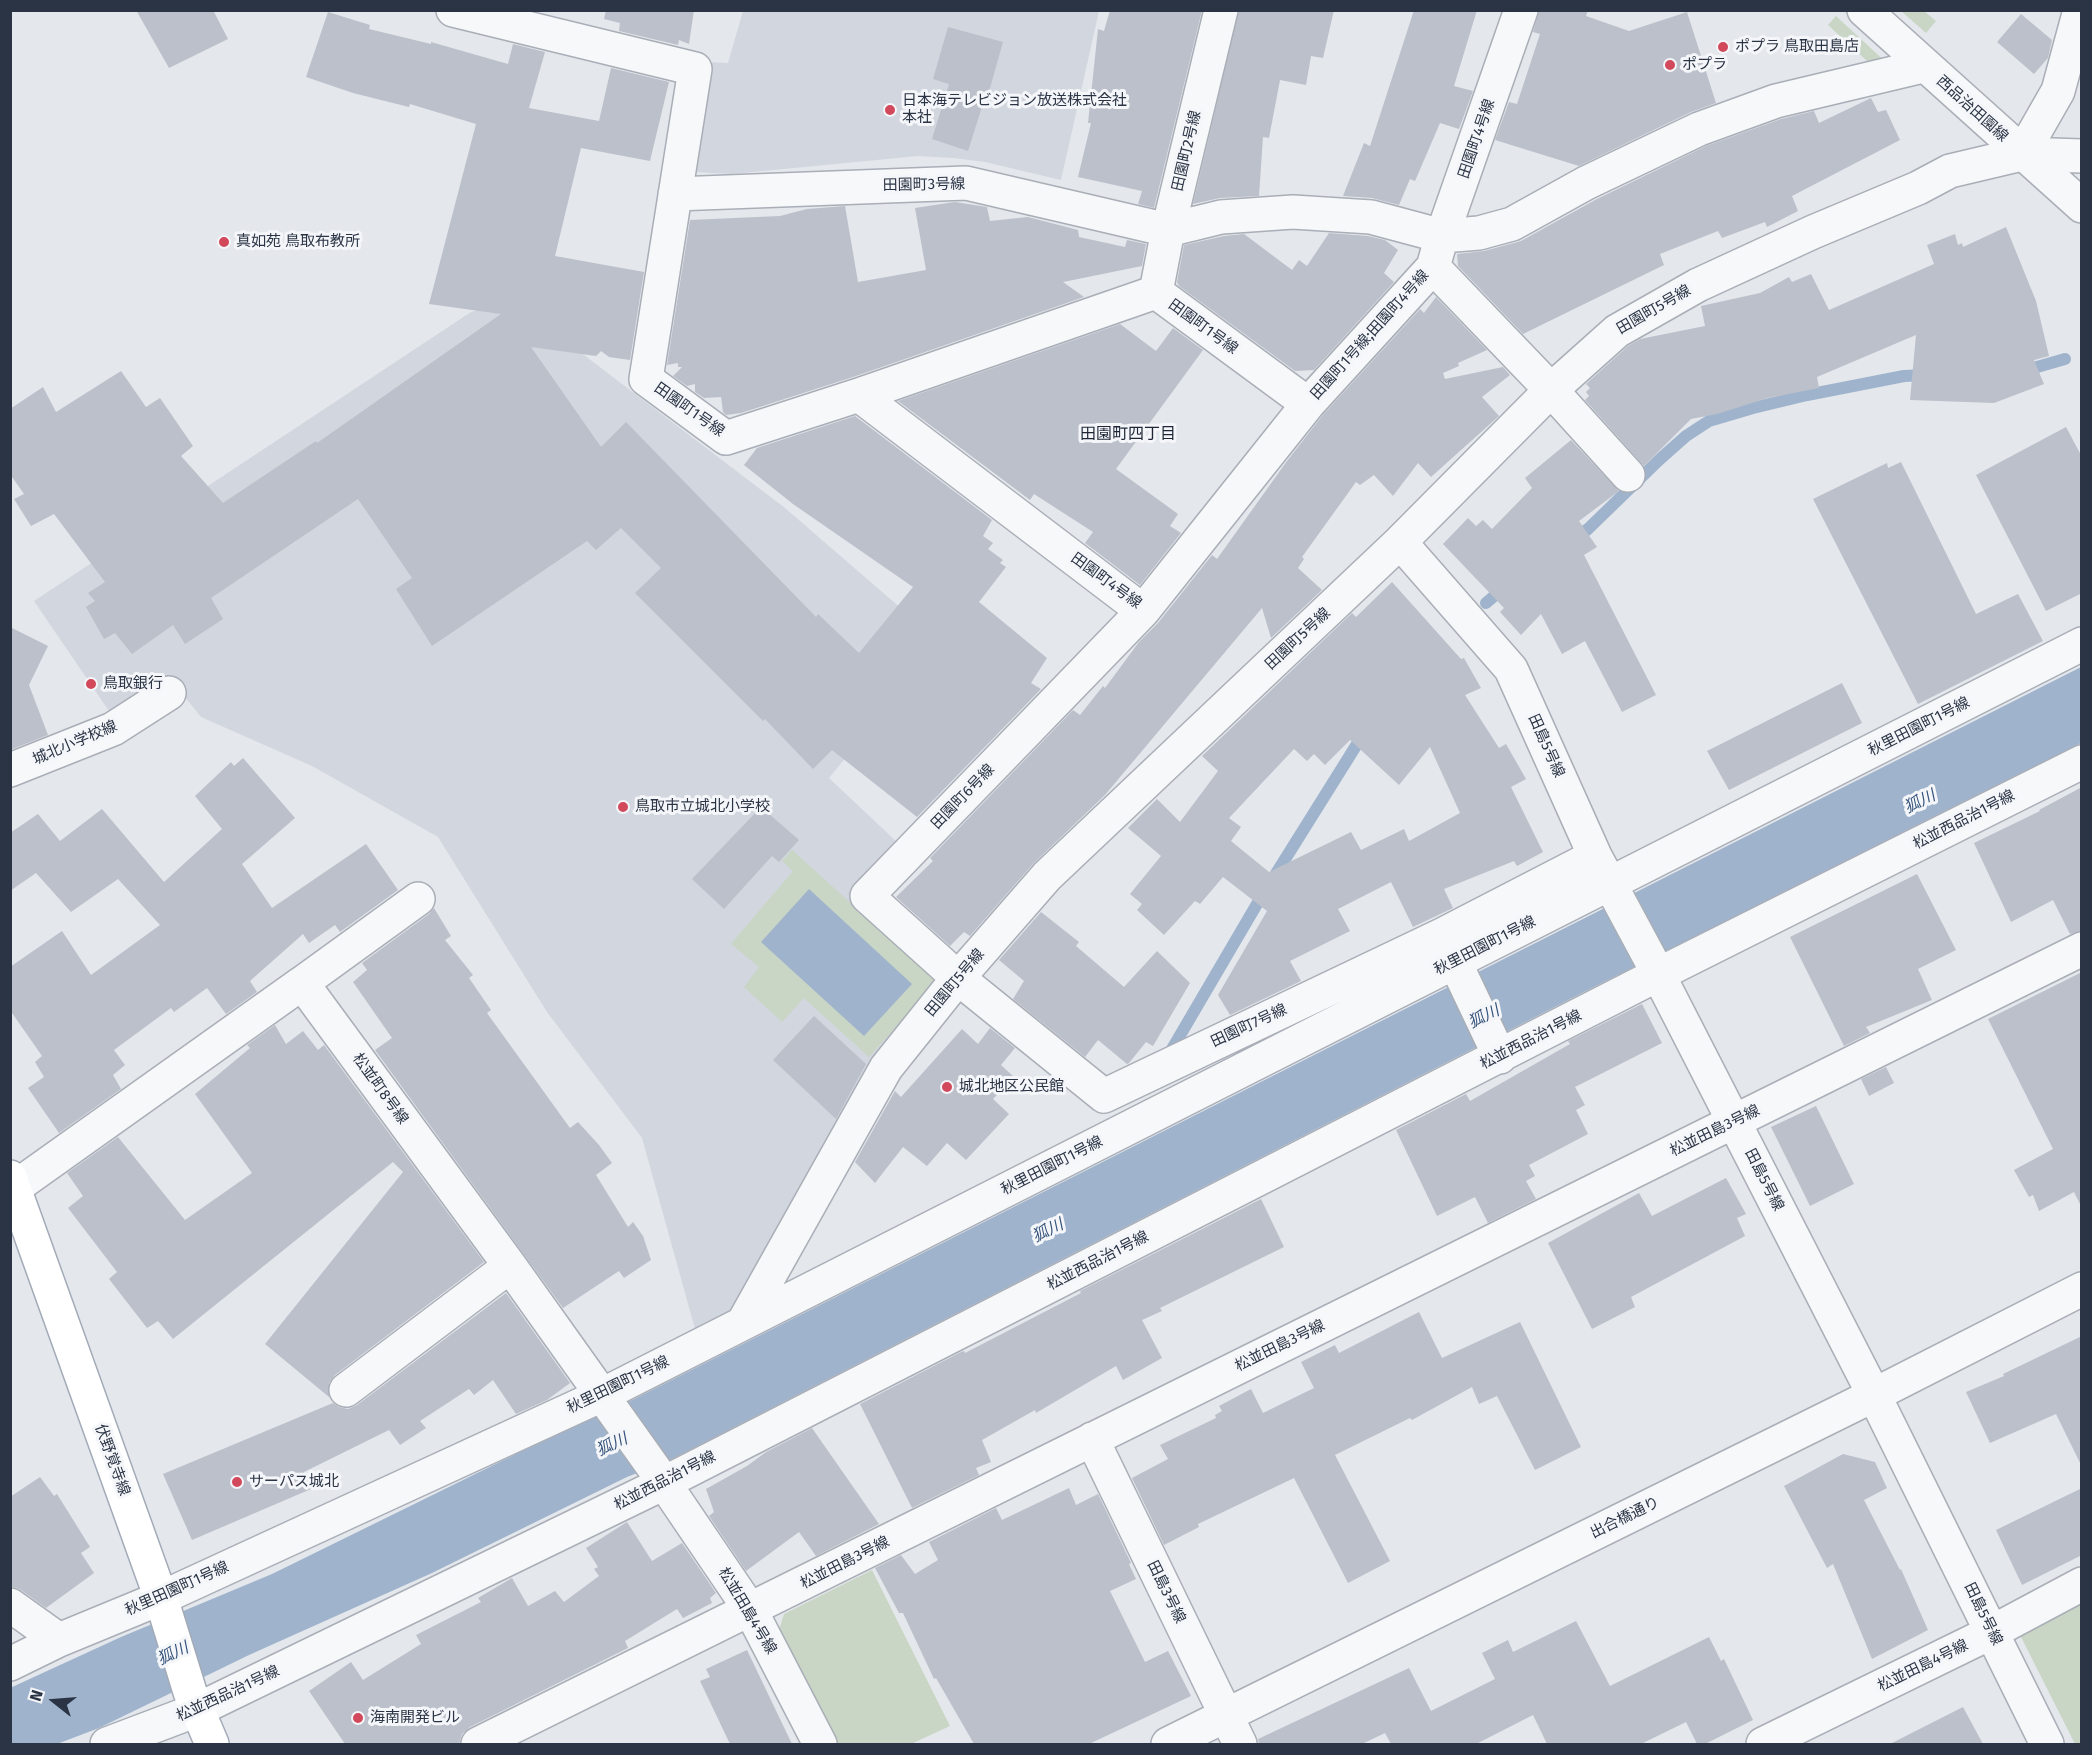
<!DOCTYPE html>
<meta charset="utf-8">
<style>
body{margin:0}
#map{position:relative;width:2092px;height:1755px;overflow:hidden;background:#e4e7ec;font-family:"Fira Sans",sans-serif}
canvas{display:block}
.frame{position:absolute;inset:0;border:12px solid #2b3445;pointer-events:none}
.north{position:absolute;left:24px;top:1671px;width:60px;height:60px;-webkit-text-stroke:4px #f4f6f9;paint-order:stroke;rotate:287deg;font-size:16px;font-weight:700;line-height:24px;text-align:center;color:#2b3445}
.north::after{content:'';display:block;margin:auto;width:21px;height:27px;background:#2b3445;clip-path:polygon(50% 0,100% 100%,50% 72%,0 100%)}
</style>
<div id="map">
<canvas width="2092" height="1755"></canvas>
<div class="frame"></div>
<div class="north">N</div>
</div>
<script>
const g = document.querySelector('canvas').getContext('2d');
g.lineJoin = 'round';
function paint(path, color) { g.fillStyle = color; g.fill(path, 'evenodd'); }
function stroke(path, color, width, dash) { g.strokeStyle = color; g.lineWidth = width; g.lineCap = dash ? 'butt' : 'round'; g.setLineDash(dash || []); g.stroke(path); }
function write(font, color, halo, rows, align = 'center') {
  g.font = font + ' "Fira Sans","Noto Sans JP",sans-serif'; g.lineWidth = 6; g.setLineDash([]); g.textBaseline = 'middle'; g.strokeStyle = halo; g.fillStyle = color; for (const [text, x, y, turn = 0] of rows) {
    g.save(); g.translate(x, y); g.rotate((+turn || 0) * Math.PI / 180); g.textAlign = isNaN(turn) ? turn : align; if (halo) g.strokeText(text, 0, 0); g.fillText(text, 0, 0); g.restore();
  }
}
const built = new Path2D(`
 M743 11H1099L1061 180 985 162 953 158 918 156 732 174 695 172 709 62 728 63Z
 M505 302 559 336 785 508 940 642 829 778 899 844 853 894 941 981 732 1314 695 1329 642 1138 547 1012 438 837 312 766 201 717 172 681 109 711 34 601 471 312Z`);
const green = new Path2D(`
 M1901 11H1924L1936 21 1926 33Z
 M1836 16 1889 65 1878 71 1828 25Z
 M792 850 937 981 869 1057 804 998 782 1022 744 987 759 967 731 944 793 871 782 861Z
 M872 1570 950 1726 911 1744H838L779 1630 784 1614Z
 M2081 1603V1744H2075L2019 1633Z`);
const water = new Path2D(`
 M2081 667V743L1584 992 668 1461 627 1477 432 1573 249 1655 99 1728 57 1744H11L10 1688 121 1637 272 1574 520 1452 634 1399Z
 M809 889 912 984 864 1036 761 942Z`);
const stream = new Path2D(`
 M2023 371 2065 359
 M1574 539 1588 529 1659 460 1686 436 1709 421 1753 408 1807 395 1904 376 1927 375
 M1486 603 1506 586
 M1172 1049 1257 904 1364 733`);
const building = new Path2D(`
 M136 10H213L228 39 169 68Z
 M606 10H694L689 44 679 40 678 45 619 31 620 23 604 19Z
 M1110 10H1202L1154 208 1138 204 1142 191 1078 177 1091 123H1088L1098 29 1104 31Z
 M1239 10H1334L1323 58 1311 56 1306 85 1280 80 1269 138 1263 137 1259 196 1220 198 1193 204Z
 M1414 10H1477L1454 86 1473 91 1459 129 1440 123 1415 181 1410 179 1399 205 1372 198 1343 196 1364 143 1370 146Z
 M1539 10H1588L1586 16 1629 31 1687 12 1716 103 1691 112 1579 166 1495 140 1509 102 1517 104 1540 34 1533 32Z
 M328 12 370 25 369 29 431 44V42L508 64 513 44 545 52 529 108 599 121 611 68 669 82 650 161 581 148 555 256 644 272 630 360 609 357 601 351 596 356 531 347 601 447 626 422 816 617 818 614 859 653 913 587 793 504 744 465 757 448 855 416 992 520 983 536 993 543 988 549 1003 560 1000 563 1006 567 979 602 1047 658 1031 683 1041 689 917 817 832 750 813 769 765 719 763 721 635 593 661 568 621 528 596 550 587 541 432 646 396 589 412 578 358 499 211 598 223 619 185 644 173 625 132 654 115 633 104 639 86 607 95 601 88 593 105 582 54 514 31 526 14 499 24 494 10 474V409L43 387 56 412 121 371 146 407 160 398 193 446 181 456 223 503 316 441 317 443 501 314 429 304 476 124 410 104 409 107 353 93 306 77Z
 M2021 14 2052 40 2048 58 2034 74 1997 42Z
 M948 27 1003 42 988 95 986 94 968 151 932 139 949 84 933 79Z
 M1871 98 1878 112 1886 110 1900 140 1792 196 1798 211 1767 227 1765 222 1722 238 1718 231 1660 254 1664 265 1523 334 1458 266 1457 254 1484 251 1521 241 1595 200 1706 146 1781 119 1814 111 1819 123Z
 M955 202 987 207 990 221 1028 217 1078 230 1079 237 1125 247 1127 240 1146 244 1142 266 1063 282 1084 297 853 377 741 413 726 415 723 412 721 397 704 398 695 392V384L687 386 673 376 682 367H678V363L667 365 690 220 780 216 807 209 845 206 858 282 926 270 915 208Z
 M2006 227 2036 301 2049 356 2034 360 2044 384 1994 403 1910 400 1916 335 1817 377 1819 388 1768 398 1717 414 1691 419 1644 466 1585 400 1589 396 1586 392 1590 388 1586 384 1628 346 1640 339 1705 326 1701 306 1760 293 1789 277 1792 282 1811 274 1829 310 1934 264 1927 245 1955 234 1958 245 1962 243 1963 247Z
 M1329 233 1368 236 1385 240 1398 250 1384 273 1394 282 1314 370 1295 371 1179 286 1177 282 1184 245 1224 236 1244 234 1292 270 1299 260 1307 266Z
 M1436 297 1487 350 1458 363 1459 366 1443 373 1445 379 1503 367 1510 375 1482 397 1499 416 1431 477 1418 463 1393 496 1374 475 1360 485 1356 482 1302 557 1304 559 1298 568 1322 590 1271 638 1262 608 1105 795 1033 864 970 936 964 932 950 946 896 897 933 861 930 858 1073 710 1080 715 1103 686 1105 688 1139 642 1158 623 1212 555 1217 559 1287 461 1322 416 1420 309 1424 313Z
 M1120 324 1156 351 1173 328 1203 350 1116 469 1178 514 1170 526 1181 533 1140 585 1085 543 1093 532 1034 494 1030 500 898 401Z
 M2066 427 2082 457V593L2046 611 1976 475Z
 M1571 440 1619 491 1579 521 1597 547 1584 555 1656 695 1622 712 1585 641 1562 654 1541 614 1521 635 1500 612 1504 608 1443 544 1468 518 1476 526 1483 520 1492 529 1532 488 1525 478Z
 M1901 462 1976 614 2018 594 2043 641 1918 704 1813 499 1887 463 1888 468Z
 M1392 582 1461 659 1464 658 1481 688 1465 695 1499 748 1506 744 1526 779 1511 787 1543 852 1517 866 1514 861 1444 889 1453 908 1413 927 1391 882 1338 909 1350 931 1290 961 1301 981 1230 1015 1218 995 1267 911 1223 877 1200 904 1195 901 1164 935 1137 910 1142 904 1130 894 1161 856 1128 828 1157 799 1180 822 1218 771 1202 756 1352 613 1356 617ZM1350 740 1399 785 1430 747 1460 813 1409 841 1404 829 1361 850 1351 832 1269 872 1231 841 1241 827 1229 818 1294 749 1307 761 1314 754 1325 765Z
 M10 627 48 646 29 685 48 735 10 750Z
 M1842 683 1862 723 1729 790 1707 751Z
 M243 758 295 818 242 864 272 908 366 844 398 890 340 932 335 925 309 943 303 934 250 981 257 992 226 1014 207 988 174 1012 171 1008 114 1050 125 1065 113 1075 121 1089 59 1133 28 1088 44 1077 35 1062 42 1056 10 1010V967L62 931 91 975 160 925 118 879 71 912 36 873 10 891V833L38 814 60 841 102 809 164 882 222 829 195 796 231 762 234 766Z
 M2082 787V931L2070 934 2053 900 2011 922 1974 843 2040 811 2039 810Z
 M761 807 799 840 779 862 772 856 724 909 692 879Z
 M1917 874 1956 950 1918 969 1932 1000 1866 1027 1870 1033 1844 1046 1790 937Z
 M434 908 451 936 445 940 473 975 469 978 491 1010 487 1013 570 1128 578 1122 599 1145 612 1163 596 1175 628 1227 633 1222 643 1236 651 1260 624 1278 619 1271 563 1308 375 1050 392 1038 353 982 367 970 362 963 429 914Z
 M1041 912 1079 942 1076 946 1124 987 1157 951 1190 983 1153 1046 1146 1042 1129 1063 1127 1064 1098 1040 1085 1057 1013 999 1024 981 999 960Z
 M2082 972V1208L2074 1192 2039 1211 2033 1195 2029 1197 2014 1170 2053 1149 1988 1019Z
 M1642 1004 1662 1043 1575 1087 1585 1105 1576 1110 1588 1134 1529 1165 1535 1176 1526 1181 1536 1199 1488 1223 1475 1197 1437 1216 1396 1130 1466 1094 1470 1101 1570 1044 1568 1041Z
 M814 1016 866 1064 836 1119 773 1060Z
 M275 1025 286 1044 303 1031 318 1050 324 1045 484 1262 335 1375 329 1383V1397L265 1344 403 1172 393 1162 173 1339 158 1321 147 1328 109 1279 117 1272 68 1208 83 1196 67 1173 118 1137 185 1220 252 1173 195 1094 250 1048 247 1045Z
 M990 1028 1015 1048 1001 1065 1014 1077 993 1099 1009 1114 966 1160 947 1143 927 1166 903 1147 875 1183 855 1162 895 1091 901 1097 962 1029 978 1044Z
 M1886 1067 1894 1083 1869 1096 1861 1079Z
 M1816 1106 1854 1184 1810 1206 1771 1127Z
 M1726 1178 1746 1214 1737 1218 1745 1236 1631 1297 1635 1307 1592 1329 1548 1243 1639 1193 1652 1216Z
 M1261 1199 1284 1247 1160 1308 1162 1311 1142 1320 1162 1358 1123 1380 1116 1366 1036 1413 1035 1410 982 1440 991 1462 976 1468 979 1475 912 1508 860 1404 961 1352 964 1351 965 1353 1081 1293 1080 1291Z
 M506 1293 570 1383 547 1400 516 1414 493 1380 474 1395 469 1389 420 1421 426 1428 400 1445 389 1430 304 1472 311 1489 192 1540 163 1474 333 1403 339 1407 348 1409 357 1405Z
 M1419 1312 1442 1358 1520 1322 1581 1447 1535 1470 1497 1396 1479 1404 1472 1387 1412 1420 1410 1418 1335 1455 1390 1561 1348 1583 1294 1478 1198 1524 1199 1527 1164 1545 1132 1478 1168 1459 1160 1445 1216 1418 1215 1415 1222 1411 1219 1406 1251 1389 1263 1413 1314 1388 1301 1362 1335 1345 1339 1353Z
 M2082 1336V1467L2056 1414 1990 1443 1966 1392 2004 1376 2003 1374Z
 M812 1428 879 1524 816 1556 799 1532 746 1571 709 1516 714 1512 706 1489 747 1466 766 1452Z
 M1843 1454 1875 1462 1887 1488 1864 1500 1900 1570 1901 1569 1928 1630 1872 1659 1833 1564 1827 1568 1784 1486Z
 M40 1477 54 1496 57 1494 90 1547 81 1553 94 1573 46 1608 21 1590 10 1586V1497Z
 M1069 1488 1076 1505 1098 1494 1131 1563 1129 1564 1136 1579 1110 1591 1145 1662 1168 1651 1191 1696 1089 1744H974L936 1678 934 1679 903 1613H899L875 1568 901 1555 915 1574 938 1560 929 1542 996 1508 1002 1520Z
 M2082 1488V1555L2022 1585 1996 1530Z
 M627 1522 652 1561 682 1543 716 1593 710 1598 712 1603 683 1618 677 1609 625 1641 628 1648 470 1727 462 1734 459 1744H345L309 1691 351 1662 363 1680 421 1644 416 1635 481 1602 478 1598 512 1578 528 1606 555 1591 564 1602 599 1576 594 1569 598 1567 586 1548Z
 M1576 1621 1610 1686 1709 1637 1721 1661 1724 1659 1753 1720 1705 1744H1697L1686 1722 1641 1744H1547L1533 1715 1476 1744H1391L1385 1733 1362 1744H1259L1258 1739 1409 1668 1431 1711 1495 1679 1482 1653 1508 1640 1513 1652Z
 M747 1650 792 1744H730L700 1681 710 1677 706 1669Z
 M1963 1707 1983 1744H1890Z`);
const minor = new Path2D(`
 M453 10 695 69 646 379 726 438 859 395 1156 292 1308 404
 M1864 10 2082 206
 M2022 154 2058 91 2080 10
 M675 194 966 183 1168 230 1221 217 1293 212 1371 217 1442 236 1479 233 1512 224 1586 183 1699 129 1776 101 1923 66
 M1433 267 1551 390 1628 475
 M1156 292 1168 230 1221 10
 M859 395 1143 611 1308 404 1433 267 1442 236 1521 10
 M1400 542 1511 669 1595 856 1653 964 1874 1395 2047 1744
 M1143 611 867 896 958 978 1104 1096 1442 935 1500 1057
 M10 770 113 729 169 693
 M1442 935 1595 856
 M302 983 418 899
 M14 1188 302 983 510 1266 656 1471 751 1611 820 1744
 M743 1323 886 1068 958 978 1047 876 1400 542 1551 390 1617 331 1698 285 1813 232 1918 188 1950 171 2022 154 2082 156
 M346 1390 510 1266
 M1092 1439 1240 1744
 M10 1605 59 1640
 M10 1664 59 1640 161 1598 602 1395 2082 644
 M107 1744 197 1710 664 1483 1657 975 2082 762
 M478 1744 2082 949
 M1168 1744 1874 1395 2082 1289
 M1763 1744 1992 1632 2082 1584`);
const major = new Path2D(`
 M10 1177 161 1598 190 1692 212 1744`);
const markers = [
 [1723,47,6,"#d1495b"],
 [1670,65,6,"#d1495b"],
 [890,110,6,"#d1495b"],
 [224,242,6,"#d1495b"],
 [91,684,6,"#d1495b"],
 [623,807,6,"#d1495b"],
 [947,1087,6,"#d1495b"],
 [237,1482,6,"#d1495b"],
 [358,1718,6,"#d1495b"]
];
const poiNames = [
 ["ポプラ 鳥取田島店",1735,47],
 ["ポプラ",1682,65],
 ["日本海テレビジョン放送株式会社",902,101],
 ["本社",902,118],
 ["真如苑 鳥取布教所",236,242],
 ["鳥取銀行",103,684],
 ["鳥取市立城北小学校",635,807],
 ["城北地区公民館",959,1087],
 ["サーパス城北",249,1482],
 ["海南開発ビル",370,1718]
];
const streetNames = [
 ["西品治田園線",1972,109,42],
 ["田園町4号線",1477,139,-71],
 ["田園町2号線",1187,151,-77],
 ["田園町3号線",924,185,-1],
 ["田園町5号線",1654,310,-30],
 ["田園町1号線",1203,327,36],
 ["田園町1号線;田園町4号線",1370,335,-48],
 ["田園町1号線",689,410,35],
 ["田園町4号線",1106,581,36],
 ["田園町5号線",1298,639,-43],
 ["秋里田園町1号線",1919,727,-27],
 ["城北小学校線",75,743,-23],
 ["田島5号線",1546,746,66],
 ["田園町6号線",963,797,-46],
 ["松並西品治1号線",1964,820,-27],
 ["秋里田園町1号線",1485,946,-27],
 ["田園町5号線",955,983,-50],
 ["田園町7号線",1249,1026,-25],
 ["松並西品治1号線",1531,1040,-27],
 ["松並町8号線",380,1089,54],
 ["松並田島3号線",1715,1131,-26],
 ["秋里田園町1号線",1052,1166,-27],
 ["田島5号線",1764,1180,63],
 ["松並西品治1号線",1098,1261,-27],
 ["松並田島3号線",1280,1346,-26],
 ["秋里田園町1号線",618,1385,-26],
 ["伏野覚寺線",112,1460,70],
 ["松並西品治1号線",665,1481,-27],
 ["出合橋通り",1625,1518,-26],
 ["松並田島3号線",845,1563,-27],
 ["秋里田園町1号線",177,1589,-24],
 ["田島3号線",1166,1592,64],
 ["松並田島4号線",747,1611,59],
 ["田島5号線",1983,1614,64],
 ["松並田島4号線",1923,1666,-26],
 ["松並西品治1号線",228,1694,-25]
];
const neighbourhoodNames = [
 ["田園町四丁目",1128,435]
];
const waterNames = [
 ["狐川",1920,802,-26],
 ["狐川",1484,1017,-26],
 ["狐川",1048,1231,-26],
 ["狐川",612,1445,-25],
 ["狐川",173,1654,-25]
];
paint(built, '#d2d6de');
paint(green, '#c9d6c5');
paint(water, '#9fb4cc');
stroke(stream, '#9fb4cc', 12);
paint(building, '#bbc0ca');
stroke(minor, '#a9aeb7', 36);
stroke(major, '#a3abb8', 36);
stroke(minor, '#f7f8fa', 33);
stroke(major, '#fff', 33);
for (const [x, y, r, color] of markers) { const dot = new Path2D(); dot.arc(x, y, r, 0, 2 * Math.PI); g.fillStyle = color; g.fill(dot); stroke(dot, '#f4f6f9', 2); }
write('15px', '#2b3445', '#f4f6f9', poiNames, 'left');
write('15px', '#2b3445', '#f4f6f9', streetNames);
write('16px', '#1d2536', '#f4f6f9', neighbourhoodNames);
write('italic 16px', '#34527a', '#f4f6f9', waterNames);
</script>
